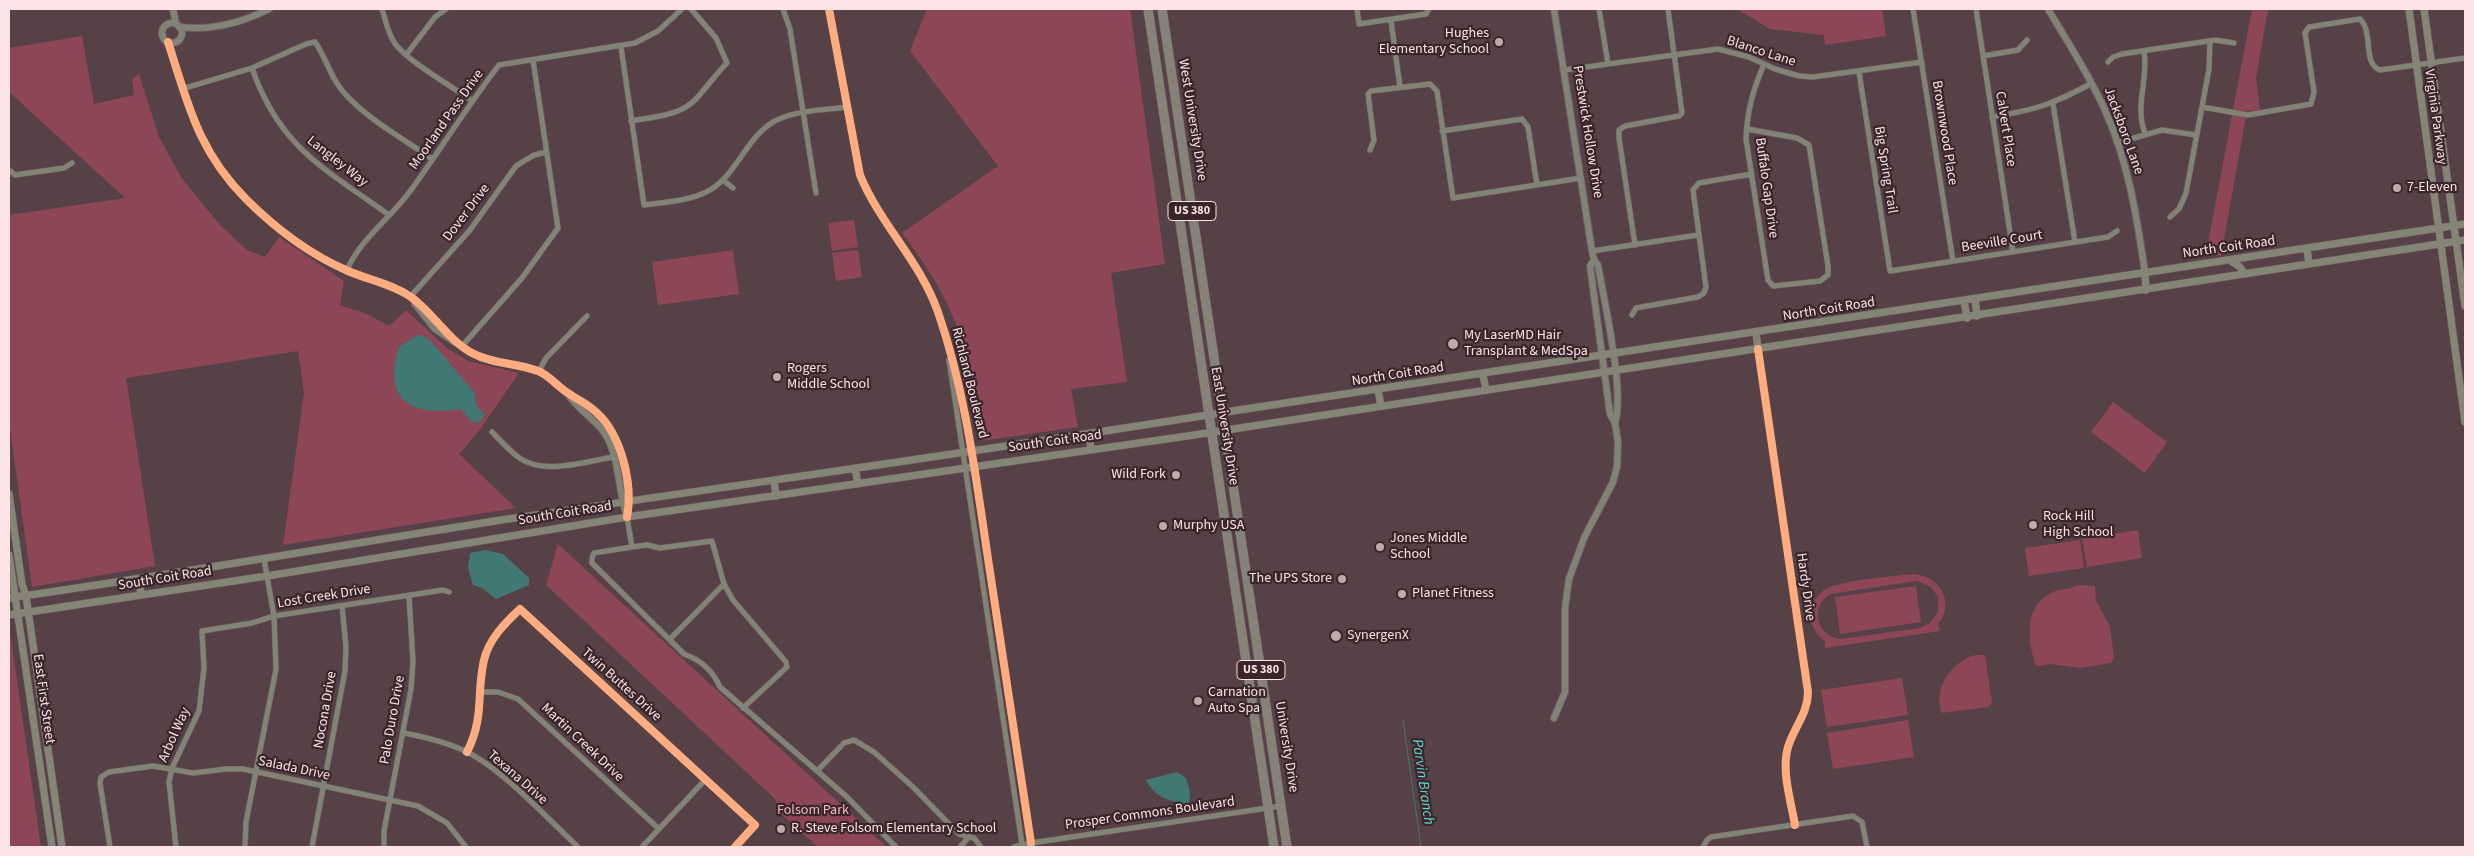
<!DOCTYPE html>
<style>
body{margin:0}
#map{position:relative;width:2474px;height:856px;overflow:hidden;background:#564146;font-family:"Source Sans 3",sans-serif}
canvas{display:block}
.frame{position:absolute;inset:0;border:10px solid #fbe3e6;pointer-events:none}
</style>
<div id="map">
<canvas width="2474" height="856"></canvas>
<div class="frame"></div>
</div>
<script>
const g = document.querySelector('canvas').getContext('2d');
g.lineJoin = 'round';
function paint(path, color) { g.fillStyle = color; g.fill(path, 'evenodd'); }
function stroke(path, color, width, dash) { g.strokeStyle = color; g.lineWidth = width; g.lineCap = dash ? 'butt' : 'round'; g.setLineDash(dash || []); g.stroke(path); }
function write(font, color, halo, rows, align = 'center') {
  g.font = font + ' "Source Sans 3",sans-serif'; g.lineWidth = 4.5; g.setLineDash([]); g.textBaseline = 'middle'; g.strokeStyle = halo; g.fillStyle = color; for (const [text, x, y, turn = 0] of rows) {
    g.save(); g.translate(x, y); g.rotate((+turn || 0) * Math.PI / 180); g.textAlign = isNaN(turn) ? turn : align; if (halo) g.strokeText(text, 0, 0); g.fillText(text, 0, 0); g.restore();
  }
}
const green = new Path2D(`
 M927 9H1130L1165 264 1111 273 1127 382 1071 389 1078 427 981 441C975 407 971 372 961 339 949 300 927 266 902 233L998 166 910 51Z
 M1737 9H1882L1886 36 1825 45 1824 35 1770 29Z
 M2252 9H2268L2256 78 2260 110 2247 111 2221 256 2206 254Z
 M82 36 94 104 134 95 132 79 139 74 159 137 181 177 220 225 247 250 265 257 279 237 344 281 340 305 367 314 389 326 406 310 447 348 468 361 519 373 479 431 459 454 516 508 283 545 304 393 298 351 126 378 155 566 32 587 9 422V215L125 198 9 92V48Z
 M854 220 858 247 832 251 828 223Z
 M733 250 739 294 658 305 652 262Z
 M858 250 862 277 836 281 832 253Z
 M2113 402 2167 442 2145 473 2091 432Z
 M2138 530 2142 558 2087 567 2082 539Z
 M2080 540 2084 568 2029 576 2025 548Z
 M558 544 887 847H818L779 812 775 799 546 585Z
 M1914 574C1940 576 1956 604 1938 624L1940 631 1825 648V641C1816 635 1811 626 1811 615 1811 604 1817 594 1826 589 1841 580 1895 576 1914 574ZM1917 581 1931 587 1938 597V612L1930 623 1920 628 1841 639C1817 636 1809 608 1830 594Z
 M2077 585 2095 586 2096 600 2110 627 2114 658 2111 663 2080 668 2050 664 2036 666C2027 640 2023 604 2055 591 2062 588 2072 590 2077 585Z
 M1916 586 1921 622 1840 634 1835 597Z
 M9 625 41 847H9Z
 M1976 655H1985L1992 702 1989 707 1942 713C1932 688 1952 661 1976 655Z
 M1902 678 1908 715 1827 727 1821 690Z
 M1908 720 1914 757 1833 769 1827 733Z`);
const water = new Path2D(`
 M419 334 429 339 475 393 476 405 485 415 478 423 472 422 461 409C411 417 382 400 399 347Z
 M485 550 503 554 529 578V585L496 599 482 588 473 585 468 568 470 553Z
 M1177 772 1186 778 1190 792 1189 805C1169 800 1156 799 1146 780Z`);
const stream = new Path2D(`
 M1403 720 1421 847`);
const minor = new Path2D(`
 M382 9C386 21 388 35 396 45 412 64 450 85 471 100
 M783 9 790 29 816 193
 M829 9 860 175C880 224 920 261 938 312 965 390 975 471 987 552 1002 649 1016 746 1031 843
 M1357 9 1359 24 1426 14 1429 9
 M1599 9 1608 64
 M1913 9 1953 261
 M1976 9 2013 252
 M1391 21 1400 87
 M621 47 644 205C666 202 691 201 710 190 739 173 747 133 779 119 799 110 825 110 847 107
 M2144 51C2149 80 2134 105 2145 133
 M406 55 435 17 446 9
 M1983 56 2018 50 2027 40
 M2108 62 2113 57 2122 54 2215 40 2234 43
 M252 68C279 147 325 169 389 215
 M1564 70 1718 49 1749 57 1775 69 1799 76 1813 77 1922 62
 M1859 72 1890 271 2108 237 2117 231
 M182 89 252 68 306 44 315 42C327 59 331 80 346 95 370 121 404 139 432 159
 M2053 104 2075 242
 M2202 107 2248 115 2311 104 2314 92 2305 33 2309 27 2360 19C2374 32 2362 64 2380 70L2465 58
 M1992 117C2035 110 2054 104 2092 83
 M631 121C653 117 680 116 696 99 707 87 716 74 727 63L716 38 691 9
 M1747 129 1797 138 1809 145 1828 266V275L1820 281 1773 286 1768 280 1746 139C1747 111 1753 90 1764 64
 M1442 131 1522 119 1528 127 1537 185
 M2117 143 2162 130 2196 135
 M1370 150 1374 140 1368 94 1371 91 1430 84 1437 91 1453 198 1581 178
 M9 170 15 175 64 168 72 163
 M723 180 733 188
 M2170 217 2179 209 2186 193 2209 69 2210 41
 M1635 245 1619 138V130L1625 126 1679 116 1682 113 1668 9
 M1592 251 1698 235
 M347 270C361 238 391 218 411 190 441 149 468 105 499 65L635 43 658 31 682 9
 M410 297 470 230 516 166 534 155 547 152
 M1632 315 1636 308 1698 297 1704 293 1706 287 1693 190 1699 183 1752 174
 M462 346 522 278 558 228 533 60
 M1758 349 1808 692C1808 714 1794 727 1788 747 1781 771 1791 801 1795 825
 M949 360 1022 844
 M539 371 546 358 587 316
 M492 432C501 441 510 452 521 459 546 475 587 461 614 457
 M627 517 632 547 594 553 592 558V563L684 654C701 660 713 671 720 687L846 796 896 847
 M632 547 647 545 660 548 712 541 724 584 733 600 786 662 787 667 743 708
 M670 639 724 584
 M481 692H498L518 699 659 829
 M404 733C425 737 447 742 467 752 502 769 548 819 578 847
 M467 752C485 716 476 694 484 660 489 639 505 623 520 609L755 825 735 847
 M817 771 844 743 854 740 874 752 913 787 959 834 974 838 981 847
 M110 847 100 783 101 777 109 772 153 766 193 773 226 769H243L418 806 447 823 466 847
 M176 847 169 782 172 768 199 711 204 668 202 631 252 623 274 616 443 590 449 592
 M245 847 246 822 276 669 274 616 264 559
 M312 847 345 671 346 647 342 606
 M384 847V831L411 689 413 662 409 596
 M642 847 706 779
 M960 847 969 837
 M1014 847 1031 843 1281 806
 M1703 847 1707 840 1711 837 1853 816 1862 822 1867 847`);
const tertiary = new Path2D(`
 M173 9 176 24
 M1554 9 1592 251 1594 260 1598 265C1604 301 1625 391 1615 423
 M2048 9C2067 41 2088 73 2104 108 2128 160 2137 217 2145 273
 M162 33a10 10 0 1 1 20 0a10 10 0 1 1-20 0Z
 M179 27C211 31 241 23 269 9
 M168 42C188 104 198 151 246 199 275 228 311 255 348 271 369 280 392 284 411 297 433 313 448 340 472 353 492 364 517 363 538 371 549 375 558 387 568 393 578 400 588 404 596 412 622 435 633 485 627 517
 M415 304 435 329 456 343
 M568 394C578 411 598 420 607 437 620 462 618 491 627 516
 M1554 718 1565 692V608L1569 579 1584 538 1613 482 1617 467 1618 442 1615 423 1610 414 1590 266 1594 260`);
const secondary = new Path2D(`
 M2409 9 2465 422
 M2424 9 2465 306
 M2307 249 2309 264
 M2231 261 2240 267 2245 274
 M2145 273 2146 290
 M1975 299 1977 316
 M1964 301 1967 318
 M1756 333 1758 349
 M1483 375 1486 390
 M1378 390 1381 406
 M1089 435 1091 450
 M855 468 858 484
 M774 480 776 496
 M9 494 22 584 26 596 62 847
 M9 555 52 847
 M139 578 141 595
 M9 598C178 574 346 544 515 518 756 482 998 449 1239 410L2465 224
 M9 615 267 576 627 517 1194 435 2465 240`);
const trunk = new Path2D(`
 M1148 9 1274 847
 M1162 9 1287 847`);
const cycleway = new Path2D(`
 M829 9 860 175C880 224 920 261 938 312 965 390 975 471 987 552 1002 649 1016 746 1031 843
 M168 42C188 104 198 151 246 199 275 228 311 255 348 271 369 280 392 284 411 297 433 313 448 340 472 353 492 364 517 363 538 371 549 375 558 387 568 393 578 400 588 404 596 412 622 435 633 485 627 517
 M1758 349 1808 692C1808 714 1794 727 1788 747 1781 771 1791 801 1795 825
 M467 752C485 716 476 694 484 660 489 639 505 623 520 609L755 825 735 847`);
const markers = [
 [1499,42,5,"#c1aaae"],
 [2397,188,5,"#c1aaae"],
 [1453,344,6,"#c1aaae"],
 [777,377,5,"#c1aaae"],
 [1176,475,5,"#c1aaae"],
 [2033,525,5,"#c1aaae"],
 [1163,526,5,"#c1aaae"],
 [1380,547,5,"#c1aaae"],
 [1342,579,5,"#c1aaae"],
 [1402,594,5,"#c1aaae"],
 [1336,636,6,"#c1aaae"],
 [1198,701,5,"#c1aaae"],
 [781,829,5,"#c1aaae"]
];
const shields = [
 [1192,211,48],
 [1261,670,48]
];
const shieldNames = [
 ["US 380",1192,211],
 ["US 380",1261,670]
];
const poiNames = [
 ["Hughes",1489,34,"right"],
 ["Elementary School",1489,50,"right"],
 ["7-Eleven",2407,188],
 ["My LaserMD Hair",1464,336],
 ["Transplant & MedSpa",1464,352],
 ["Rogers",787,369],
 ["Middle School",787,385],
 ["Wild Fork",1166,475,"right"],
 ["Rock Hill",2043,517],
 ["High School",2043,533],
 ["Murphy USA",1173,526],
 ["Jones Middle",1390,539],
 ["School",1390,555],
 ["The UPS Store",1332,579,"right"],
 ["Planet Fitness",1412,594],
 ["SynergenX",1347,636],
 ["Carnation",1208,693],
 ["Auto Spa",1208,709],
 ["R. Steve Folsom Elementary School",791,829]
];
const streetNames = [
 ["Blanco Lane",1761,52,18],
 ["Virginia Parkway",2435,117,82],
 ["Moorland Pass Drive",447,120,-55],
 ["West University Drive",1192,120,81],
 ["Calvert Place",2005,129,81],
 ["Jacksboro Lane",2123,131,70],
 ["Prestwick Hollow Drive",1587,132,81],
 ["Brownwood Place",1944,133,81],
 ["Langley Way",337,162,38],
 ["Big Spring Trail",1885,170,81],
 ["Buffalo Gap Drive",1766,188,82],
 ["Dover Drive",467,213,-53],
 ["Beeville Court",2002,242,-9],
 ["North Coit Road",2229,248,-8],
 ["North Coit Road",1829,310,-9],
 ["North Coit Road",1398,375,-9],
 ["Richland Boulevard",969,383,76],
 ["East University Drive",1224,426,81],
 ["South Coit Road",1055,442,-8],
 ["South Coit Road",565,514,-9],
 ["South Coit Road",165,579,-9],
 ["Hardy Drive",1805,587,82],
 ["Lost Creek Drive",324,597,-9],
 ["Twin Buttes Drive",621,685,42],
 ["East First Street",43,699,82],
 ["Nocona Drive",326,710,-80],
 ["Palo Duro Drive",393,720,-80],
 ["Arbol Way",175,735,-66],
 ["Martin Creek Drive",582,743,43],
 ["University Drive",1286,747,81],
 ["Salada Drive",294,769,12],
 ["Texana Drive",517,778,41],
 ["Prosper Commons Boulevard",1150,814,-8]
];
const parkNames = [
 ["Folsom Park",813,811]
];
const waterNames = [
 ["Parvin Branch",1422,782,82]
];
paint(green, '#8c4656');
paint(water, '#417873');
stroke(stream, '#417873', 1);
stroke(minor, '#726064', 6);
stroke(tertiary, '#726064', 8);
stroke(secondary, '#726064', 8);
stroke(trunk, '#726064', 10);
stroke(minor, '#808376', 5);
stroke(tertiary, '#808376', 6);
stroke(secondary, '#848577', 7);
stroke(trunk, '#868279', 9);
stroke(cycleway, '#ffac80', 8);
for (const [x, y, r, color] of markers) { const dot = new Path2D(); dot.arc(x, y, r, 0, 2 * Math.PI); g.fillStyle = color; g.fill(dot); stroke(dot, '#38262a', 2); }
for (const [x, y, w] of shields) { const box = new Path2D(); box.roundRect(x - w / 2, y - 9.5, w, 19, 4); g.fillStyle = '#38262a'; g.fill(box); stroke(box, '#fbe3e6', 1); }
write('bold 12px', '#fbe3e6', null, shieldNames);
write('14px', '#fbe3e6', '#38262a', poiNames, 'left');
write('14px', '#fbe3e6', '#38262a', streetNames);
write('14px', '#f7b6c2', '#38262a', parkNames);
write('italic 15px', '#58dcd0', '#38262a', waterNames);
</script>
